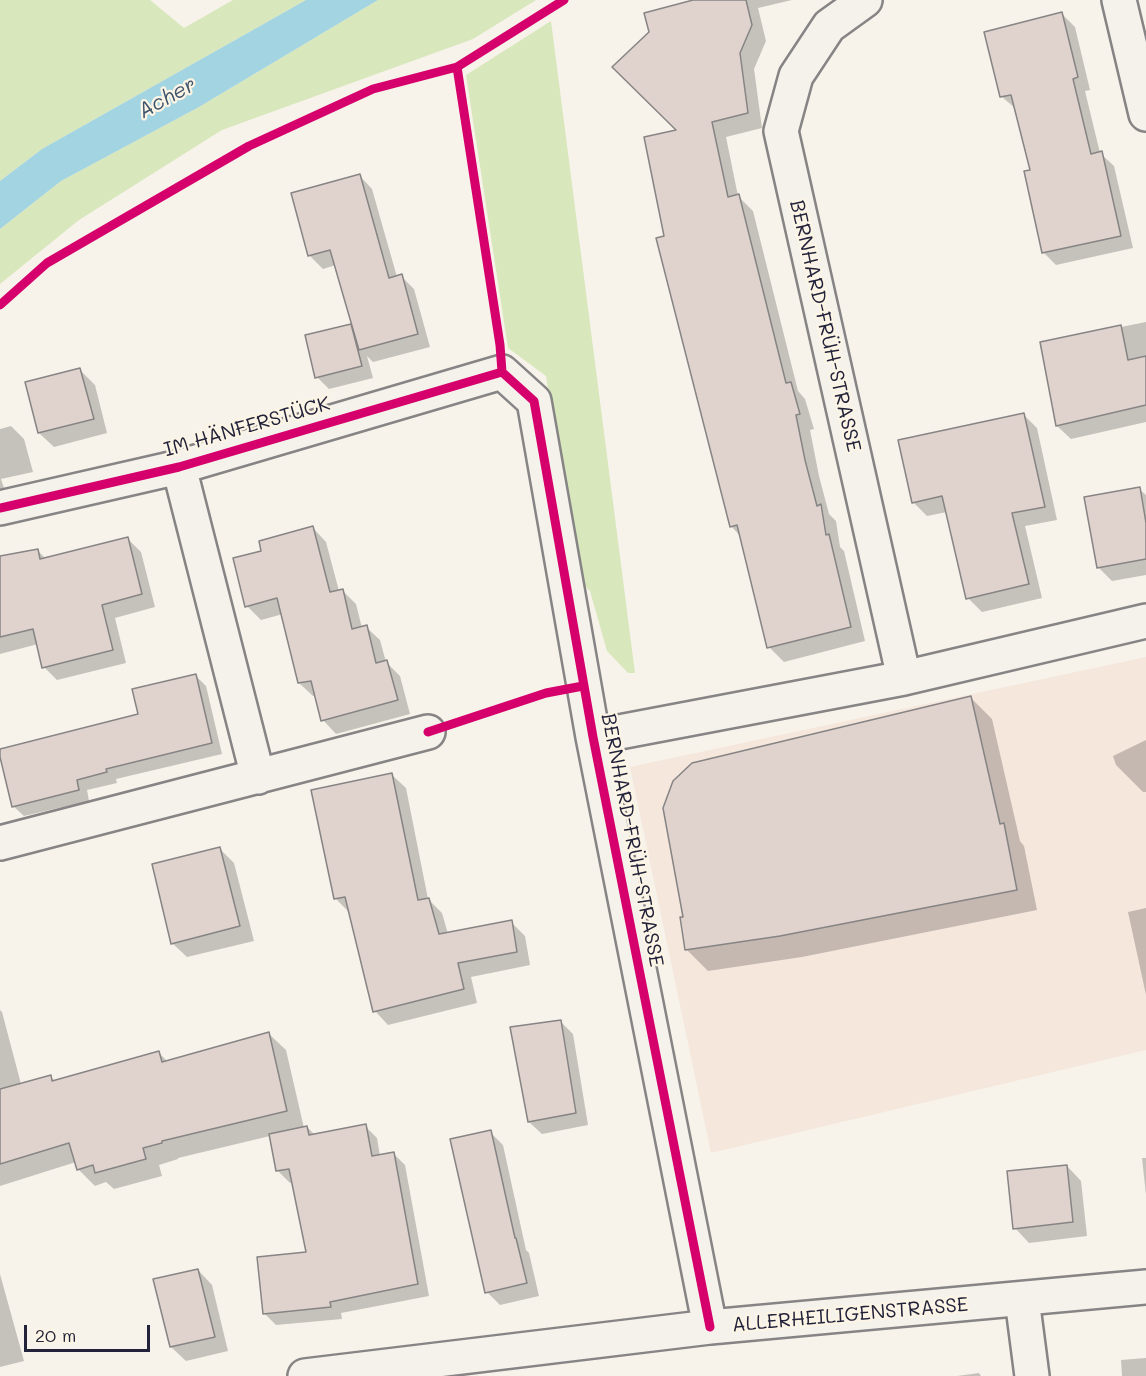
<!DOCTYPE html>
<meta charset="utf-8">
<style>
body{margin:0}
#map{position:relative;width:1146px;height:1376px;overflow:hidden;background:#f7f3ea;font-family:Mali,sans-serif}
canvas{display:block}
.scale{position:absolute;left:24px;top:1325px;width:126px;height:27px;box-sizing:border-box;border:3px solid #22223b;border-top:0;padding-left:8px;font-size:18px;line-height:21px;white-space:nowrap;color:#22223b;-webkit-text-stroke:4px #fcf5e5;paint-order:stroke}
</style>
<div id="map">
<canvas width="1146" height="1376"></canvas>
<div class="scale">20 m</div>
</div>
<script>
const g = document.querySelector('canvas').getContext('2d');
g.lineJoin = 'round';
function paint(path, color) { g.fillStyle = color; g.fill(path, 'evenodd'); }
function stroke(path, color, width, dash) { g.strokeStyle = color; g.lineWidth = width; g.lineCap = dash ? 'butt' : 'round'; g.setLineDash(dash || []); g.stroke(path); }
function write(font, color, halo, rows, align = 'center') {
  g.font = font + ' Mali,sans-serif'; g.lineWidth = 4.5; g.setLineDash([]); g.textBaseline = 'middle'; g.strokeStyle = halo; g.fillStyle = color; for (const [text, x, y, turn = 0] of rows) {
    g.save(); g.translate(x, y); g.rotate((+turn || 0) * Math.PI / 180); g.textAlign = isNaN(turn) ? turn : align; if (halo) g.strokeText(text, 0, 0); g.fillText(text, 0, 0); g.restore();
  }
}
const built = new Path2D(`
 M1146 657V1050L711 1153 630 767Z`);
const green = new Path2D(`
 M0 0H150L184 28 233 0H306L42 149 0 181Z
 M378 0H536L473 39 222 130 79 220 0 284V229L61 181 199 107Z
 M551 21 635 673H628L607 651 590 591 577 579 546 376 508 348 466 75Z`);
const water = new Path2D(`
 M306 0H378L199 107 61 181 0 229V181L42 149Z`);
const shadow = new Path2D(`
 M699 0H792L758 8 766 41 754 69 762 128 726 137 738 196 753 211 798 391 805 399 814 429 810 430 819 476 829 514 836 521 840 547 844 551 865 641 784 662 769 647 742 538 731 526 666 237 679 131Z
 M1062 14 1075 27 1090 90 1085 91 1100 153 1114 166 1133 248 1056 265 1043 252 1032 171 1016 109 1001 96Z
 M359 175 372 189 397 277 401 276 414 289 430 347 373 362 367 356 373 378 329 389 317 377 350 326 355 330 336 265 323 269 310 256 293 194Z
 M1146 322V422L1071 439 1057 426 1041 343Z
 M80 370 95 385 107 433 54 447 39 433Z
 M1023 414 1037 428 1057 520 1025 526 1042 598 982 612 968 598 947 512 927 516 913 502Z
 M11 426 24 439 33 472 1 479 4 488 0 489V429Z
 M1139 489 1146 495V575L1112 581 1098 567Z
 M313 528 326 542 339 591 342 590 356 604 362 628 366 627 380 640 386 662 400 676 410 714 336 734 323 720 316 696H313L299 683 283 614 261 620 247 606 263 553Z
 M127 538 141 552 155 607 115 618 126 663 57 680 44 667 38 644 0 654V558L38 551 46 559Z
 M195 675 206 686 222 754 116 779 117 783 87 790 89 801 24 816 13 806 0 750 140 715Z
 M971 698 992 719 1020 841 1024 846 1037 910 802 957 708 971 687 950Z
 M1146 740V792H1143L1116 765 1113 756Z
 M392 775 406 788 428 899 442 913 448 934 511 922 525 936 530 965 471 977 477 1003 388 1025 375 1011 349 912 336 899 313 791Z
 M219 848 234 863 254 941 187 957 172 943Z
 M1146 908V995L1128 912Z
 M0 1010 2 1012 21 1084 50 1076 56 1082 159 1053 168 1062 269 1034 286 1050 304 1128 307 1127 315 1135 365 1126 377 1138 380 1156 393 1153 405 1165 429 1296 341 1313 342 1319 276 1325 264 1313 308 1254 293 1182 290 1183 278 1171 270 1136 178 1158V1159L159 1165 162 1176 114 1189 106 1182 95 1186 78 1169 76 1162 0 1186Z
 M560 1021 573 1034 588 1125 542 1134 529 1122Z
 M490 1132 503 1145 526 1250 529 1253 539 1296 500 1305 487 1292Z
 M1142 1158H1146V1195Z
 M1067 1166 1081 1181 1087 1236 1029 1243 1015 1228Z
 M198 1270 212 1285 228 1351 186 1361 171 1347Z
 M0 1274 24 1361 0 1367Z
 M1146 1358V1376H1122L1121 1360Z
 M979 1373 981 1376H957Z`);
const building = new Path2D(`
 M693 0H746L752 25 740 53 748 113 712 122 728 197 739 194 786 383 791 382 800 414 796 415 805 460 817 506 821 504 826 535 829 534 851 627 767 648 737 525 730 527 656 238 664 236 644 137 676 130 612 67 649 32 644 13Z
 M1062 12 1078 77 1073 79 1091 154 1102 151 1121 236 1042 253 1024 171 1030 170 1011 95 1000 97 984 32Z
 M360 174 389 278 402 274 418 334 359 350 330 250 308 256 291 193Z
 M351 324 362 366 315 378 305 335Z
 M1121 325 1128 360 1146 356V405L1056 426 1040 342Z
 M80 368 94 419 38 433 25 382Z
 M1024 413 1045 507 1012 513 1029 584 966 599 942 496 912 503 898 440Z
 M1140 487 1146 523V559L1097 568 1084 497Z
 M313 526 330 592 343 589 352 629 367 625 376 663 387 660 398 700 321 721 311 681 298 683 277 598 245 607 233 558 261 551 259 541Z
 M128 537 142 594 102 605 113 650 42 668 33 629 0 637V556L38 549 40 559Z
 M196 674 212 743 106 769 107 772 77 780 79 790 12 807 0 757V749L138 714 132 689Z
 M971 696 1000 824 1004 823 1017 890 780 936 685 950 680 917H683L663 808 673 781 692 763Z
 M392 773 418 900 429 898 439 934 512 920 517 952 458 963 464 989 373 1012 345 897 334 899 311 790Z
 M220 847 240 926 171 944 152 864Z
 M561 1020 576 1113 528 1122 510 1027Z
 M269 1032 287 1111 162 1141V1143L143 1148 146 1159 95 1173 93 1165 77 1170 69 1143 0 1164V1089L51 1075 52 1081 159 1051 162 1062Z
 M366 1124 372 1156 394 1152 418 1284 330 1302 331 1307 263 1314 257 1257 306 1252 289 1169 276 1171 269 1134 307 1126 309 1135Z
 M491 1130 515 1238H516L527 1283 485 1293 450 1139Z
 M1067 1165 1073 1222 1013 1229 1007 1171Z
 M198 1269 215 1337 170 1347 153 1279Z`);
const minor = new Path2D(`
 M865 0 829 26 796 76 781 131 904 678
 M1119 0 1146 114
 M179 467 258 777
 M0 508 179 467 502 372 534 401 593 737 710 1327
 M593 737 904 678 1146 621
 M0 843 428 732
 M1022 1299 1032 1376
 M305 1376 710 1327 1146 1287`);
const cycleway = new Path2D(`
 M457 67 500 345 502 372
 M0 305 47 263 249 146 373 89 457 67 564 0
 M502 372 534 401 593 737 710 1327
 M0 508 179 467 502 372
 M428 732 546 693 583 686`);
const streetNames = [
 ["BERNHARD-FRÜH-STRASSE",825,326,77],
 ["IM HÄNFERSTÜCK",247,427,-16],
 ["BERNHARD-FRÜH-STRASSE",632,840,79],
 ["ALLERHEILIGENSTRASSE",850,1315,-5]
];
const waterNames = [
 ["Acher",167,98,-29]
];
paint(built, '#f5e7dc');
paint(green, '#d8e7bc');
paint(water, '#a2d4e2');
paint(shadow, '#0003');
paint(building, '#e0d3cd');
stroke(building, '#868485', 1.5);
stroke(minor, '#868485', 38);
stroke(minor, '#f5f2ec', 33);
stroke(cycleway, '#d6006c', 9);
write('20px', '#22223b', '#fcf5e5', streetNames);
write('italic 21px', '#3e546c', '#fcf5e5', waterNames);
</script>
